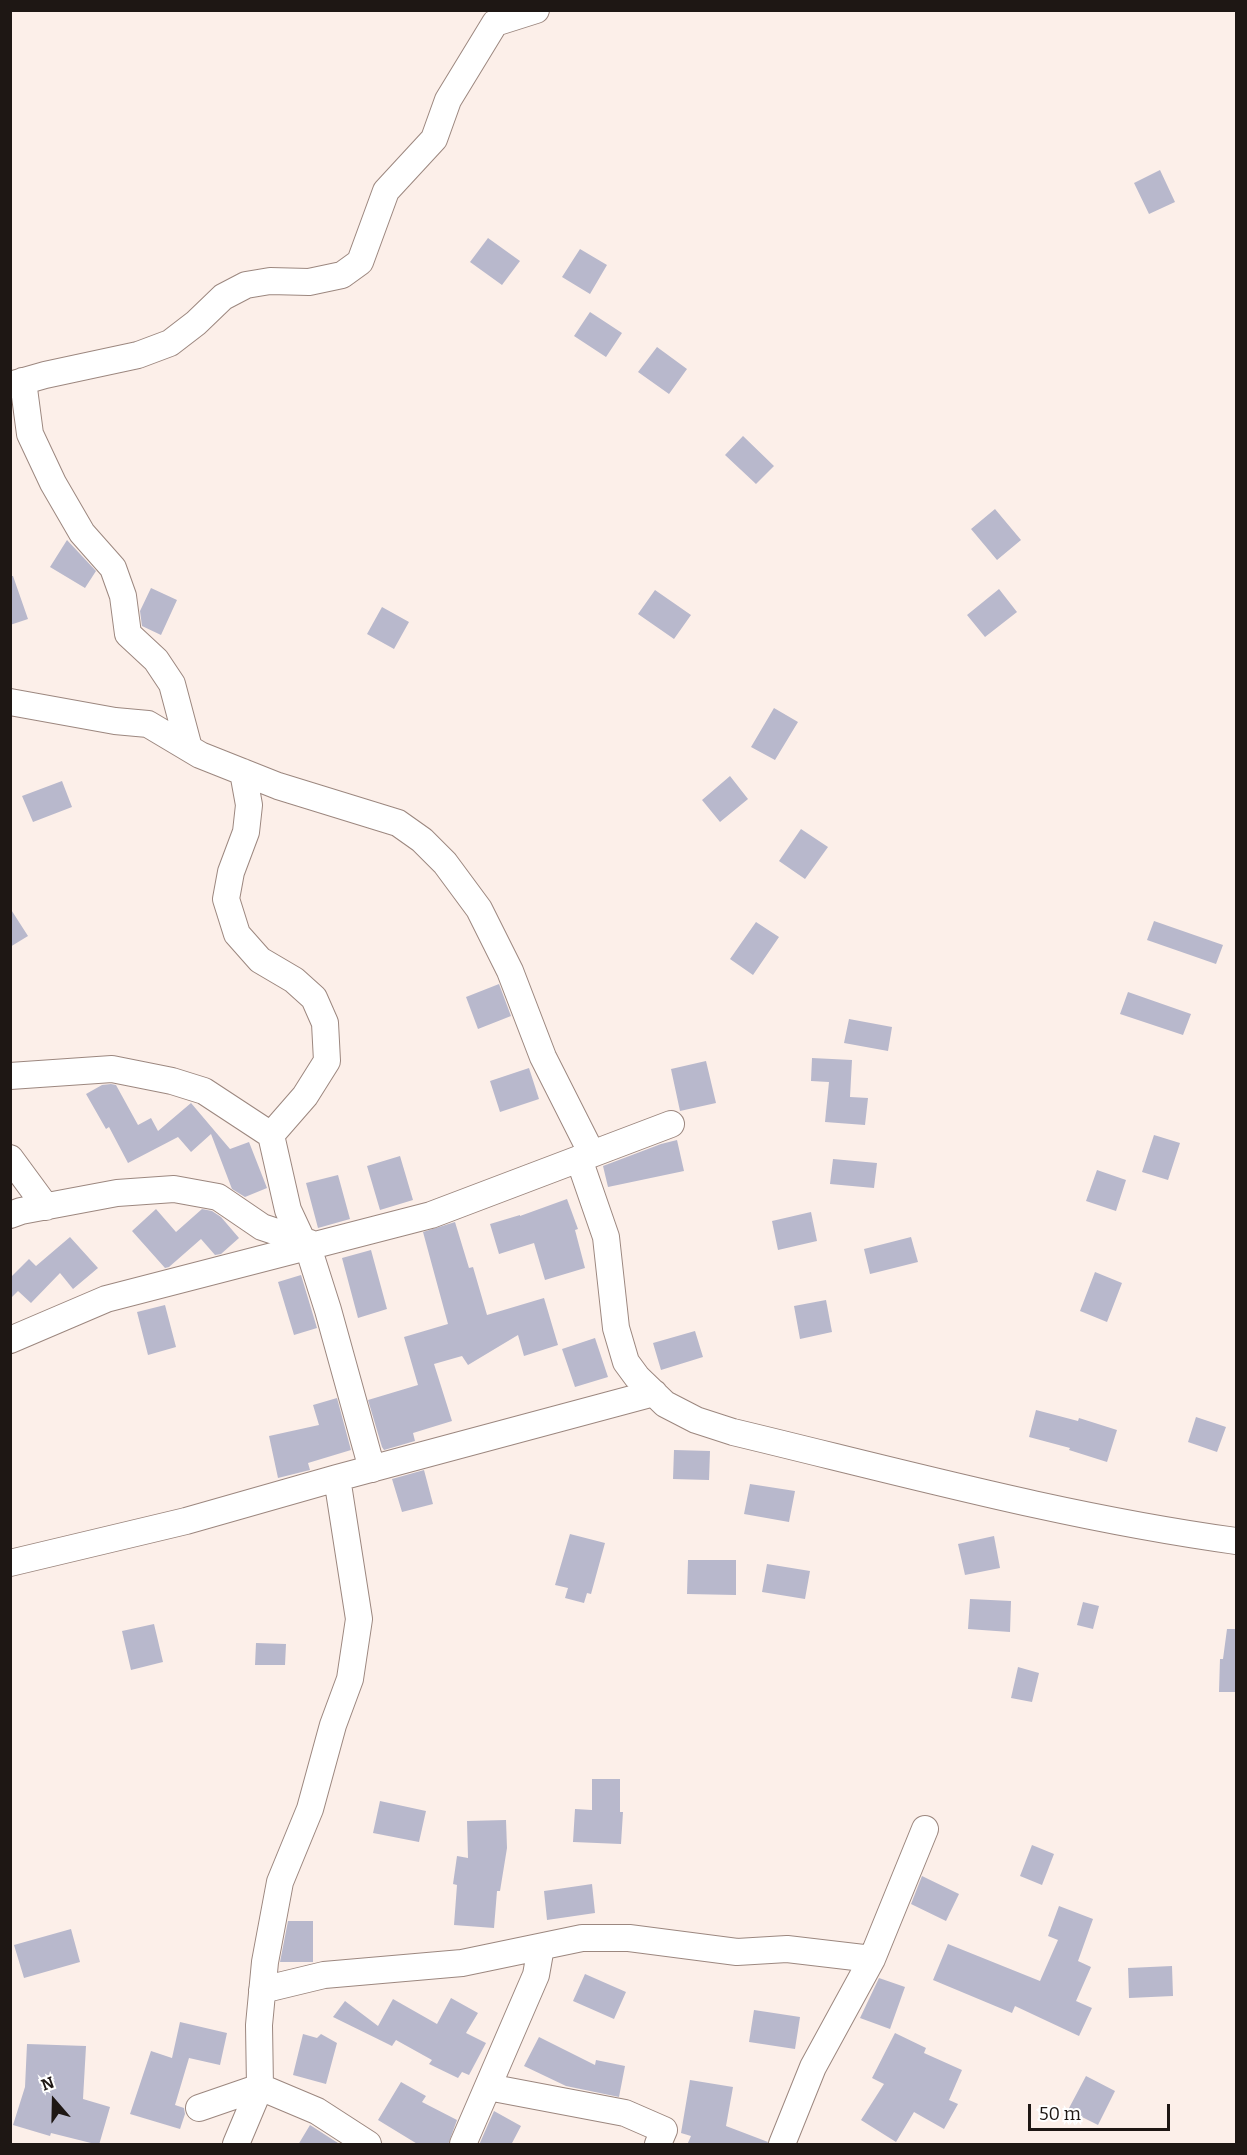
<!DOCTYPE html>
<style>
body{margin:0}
#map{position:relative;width:1247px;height:2155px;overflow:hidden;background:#fcefe9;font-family:Bitter,serif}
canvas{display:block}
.frame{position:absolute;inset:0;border:12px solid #1e1714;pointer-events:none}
.north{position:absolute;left:24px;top:2071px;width:60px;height:60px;-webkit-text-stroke:4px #fff;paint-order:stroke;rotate:340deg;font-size:16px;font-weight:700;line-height:24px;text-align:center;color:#1e1714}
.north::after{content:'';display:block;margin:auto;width:21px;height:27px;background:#1e1714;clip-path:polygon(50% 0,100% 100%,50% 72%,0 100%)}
.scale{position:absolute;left:1028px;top:2104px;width:142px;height:27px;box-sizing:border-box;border:3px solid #1e1714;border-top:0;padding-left:8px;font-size:18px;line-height:21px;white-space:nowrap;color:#1e1714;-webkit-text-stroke:4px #fff;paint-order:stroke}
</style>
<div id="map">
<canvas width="1247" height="2155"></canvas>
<div class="frame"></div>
<div class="north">N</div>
<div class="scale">50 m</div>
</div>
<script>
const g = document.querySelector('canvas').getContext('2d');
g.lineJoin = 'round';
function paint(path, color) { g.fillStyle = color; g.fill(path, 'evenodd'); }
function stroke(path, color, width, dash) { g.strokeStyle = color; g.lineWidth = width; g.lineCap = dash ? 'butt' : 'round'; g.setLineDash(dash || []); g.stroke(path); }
const building = new Path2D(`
 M1160 170 1175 202 1149 214 1134 183Z
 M488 238 520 261 502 285 470 262Z
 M580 249 607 265 590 294 562 277Z
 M590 312 622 333 606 357 574 336Z
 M657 347 687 369 669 394 638 372Z
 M743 436 774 466 756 484 725 455Z
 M995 509 1021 540 997 560 971 529Z
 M67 540 96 571 85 588 50 567Z
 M10 576H13L28 619 10 625Z
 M151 588 177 600 161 635 142 626 140 611Z
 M999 589 1017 612 985 637 967 615Z
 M655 590 691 615 674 639 638 614Z
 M382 607 409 622 394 649 367 634Z
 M774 708 798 722 775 760 751 747Z
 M730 776 748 799 720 822 702 800Z
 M62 781 72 807 33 822 22 796Z
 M801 829 828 847 805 879 779 861Z
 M10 908 28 936 10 947Z
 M1154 921 1223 945 1216 964 1147 940Z
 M756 922 779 937 753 975 730 959Z
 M499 984 511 1016 478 1029 466 997Z
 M1128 992 1191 1014 1183 1035 1120 1014Z
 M849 1019 892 1027 888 1051 844 1043Z
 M812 1058 852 1060 850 1097 868 1098 865 1125 825 1122 829 1082 811 1081Z
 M706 1061 716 1103 680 1111 671 1069Z
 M529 1068 539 1099 500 1112 490 1081Z
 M111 1084 116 1085 138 1125 151 1118 158 1131 191 1103 230 1149 249 1142 267 1188 245 1197 232 1189 211 1134 191 1152 178 1137 128 1163 109 1127 106 1129 86 1094 102 1085Z
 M1154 1135 1180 1143 1168 1180 1142 1172Z
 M677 1140 684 1171 608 1187 603 1166 661 1144Z
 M400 1156 413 1200 380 1210 367 1166Z
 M833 1159 877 1163 874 1188 830 1184Z
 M1097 1170 1126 1180 1116 1211 1086 1201Z
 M338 1175 350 1219 318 1228 306 1183Z
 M567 1199 578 1229 575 1230 585 1268 545 1280 534 1243 499 1254 490 1224 520 1215V1216Z
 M156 1209 176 1232 202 1209 212 1211 221 1217 239 1238 221 1254 215 1255 201 1239 169 1267 165 1268 132 1231Z
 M811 1212 817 1241 778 1250 772 1221Z
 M455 1222 469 1268 473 1267 487 1315 544 1298 558 1345 524 1356 518 1335 468 1365 462 1356 434 1364 452 1421 413 1433 415 1441 384 1450 382 1447 368 1400 418 1385 404 1337 448 1324 423 1232Z
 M70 1237 98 1268 73 1289 60 1273 31 1303 18 1291 10 1299V1278L29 1259 36 1266Z
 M911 1237 918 1262 870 1274 864 1249Z
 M371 1250 387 1309 358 1318 342 1258Z
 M1095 1272 1122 1283 1107 1322 1080 1311Z
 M301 1275 317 1328 294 1335 278 1282Z
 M826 1300 832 1332 800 1339 794 1306Z
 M165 1305 176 1347 148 1355 137 1312Z
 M695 1331 703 1357 661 1370 653 1343Z
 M595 1338 608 1377 575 1387 562 1349Z
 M337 1398 351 1450 308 1463 310 1470 278 1478 269 1436 319 1425 313 1405Z
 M1036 1410 1078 1421 1079 1418 1117 1430 1107 1462 1069 1450 1070 1448 1029 1437Z
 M1196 1417 1226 1427 1217 1452 1188 1442Z
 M674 1450 710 1451 709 1480 673 1479Z
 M424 1470 433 1504 402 1512 392 1479Z
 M750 1484 795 1491 789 1522 744 1514Z
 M570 1534 605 1543 591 1594 587 1593 584 1603 565 1598 568 1588 555 1585Z
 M994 1536 1000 1568 965 1575 958 1544Z
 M688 1560H736V1595L687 1594Z
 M767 1564 810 1571 805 1599 762 1592Z
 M970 1599 1011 1601 1010 1632 968 1629Z
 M1083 1602 1099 1606 1093 1629 1077 1625Z
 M154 1624 163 1662 131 1670 122 1631Z
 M1227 1629H1236V1692H1219L1220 1659H1223Z
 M256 1643 286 1644 285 1665H255Z
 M1018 1667 1039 1673 1032 1702 1011 1698Z
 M592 1779H620V1812H623L621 1844 573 1842 575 1809 592 1810Z
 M380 1801 426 1811 419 1842 373 1833Z
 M506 1820 507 1848 500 1891H497L494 1928 454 1925 457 1885 453 1884 457 1856 468 1858 467 1821Z
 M1032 1845 1054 1854 1042 1885 1020 1876Z
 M922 1876 959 1894 946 1921 911 1904Z
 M592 1884 595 1913 547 1920 544 1891Z
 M1059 1906 1093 1919 1078 1961 1091 1967 1076 2001 1092 2008 1079 2036 1015 2006 1012 2013 933 1980 948 1944 1040 1981 1058 1940 1048 1936Z
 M288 1921H313V1962H280Z
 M71 1929 80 1962 24 1978 14 1945Z
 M1172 1966 1173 1996 1129 1998 1128 1968Z
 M585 1974 626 1992 614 2019 573 2001Z
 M879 1978 905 1987 890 2029 860 2018Z
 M451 1998 478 2013 466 2033 486 2043 469 2075 462 2072 458 2078 429 2064 432 2060 396 2040 392 2046 333 2017 345 2001 378 2026 393 1999 437 2024Z
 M754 2010 800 2017 795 2049 749 2042Z
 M180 2022 227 2033 220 2065 189 2058 175 2105 184 2108 185 2114 180 2129 130 2114 151 2051 172 2058Z
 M895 2033 926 2048 924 2053 962 2070 949 2100 958 2104 944 2129 914 2112 896 2142 861 2120 884 2084 872 2078Z
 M303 2034 317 2038 321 2034 337 2043 326 2084 293 2075Z
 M539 2037 595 2065 596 2060 625 2066 619 2097 566 2086 524 2066Z
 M27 2044 86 2046 83 2099 110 2107 99 2145 51 2133 50 2136 13 2125 25 2087Z
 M1086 2076 1115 2091 1098 2125 1068 2110Z
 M690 2080 733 2087 726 2126 768 2142 767 2145H687L691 2136 681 2133Z
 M401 2082 426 2096 422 2102 457 2120 448 2145H419L378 2120Z
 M494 2111 521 2126 511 2145H479Z
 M310 2125 341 2145H298Z`);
const minor = new Path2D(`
 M23 381 30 434 53 483 82 533 113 568 123 596 128 634 156 660 172 684 189 748
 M10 385 45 375 138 355 170 343 196 323 223 297 246 285 270 281 309 282 342 275 360 262 386 191 434 139 448 100 495 23 536 10
 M10 702 115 721 148 724 200 755 278 786 398 823 422 840 445 863 479 909 510 971 543 1057 592 1154
 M243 772 249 805 246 832 231 872 226 899 237 934 260 960 294 980 314 998 325 1023 327 1061 305 1096 271 1135 288 1210 302 1240
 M10 1076 112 1069 172 1081 204 1091 271 1135
 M10 1158 46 1207
 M579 1159 606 1237 616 1328 626 1362 637 1377 665 1404 696 1420 733 1432C900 1472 1067 1518 1236 1541
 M10 1215 21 1211 117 1193 174 1189 218 1197 262 1227 310 1243
 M308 1247 328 1310 372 1469
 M10 1340 106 1299 431 1215 671 1124
 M10 1563 186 1521 337 1478 654 1393
 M262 1990 324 1975 462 1963 582 1938H629L737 1952 787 1949 872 1959
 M488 2087 625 2113 664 2130 658 2144
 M199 2108 260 2087 317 2111 368 2144
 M236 2144 260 2087 259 2025 265 1962 280 1882 310 1809 333 1725 350 1679 359 1619 337 1478
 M463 2144 536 1975 541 1947
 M782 2144 813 2067 872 1959 925 1829`);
paint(building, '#b8b8cc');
stroke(minor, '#9c877f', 28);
stroke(minor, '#fff', 26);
</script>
